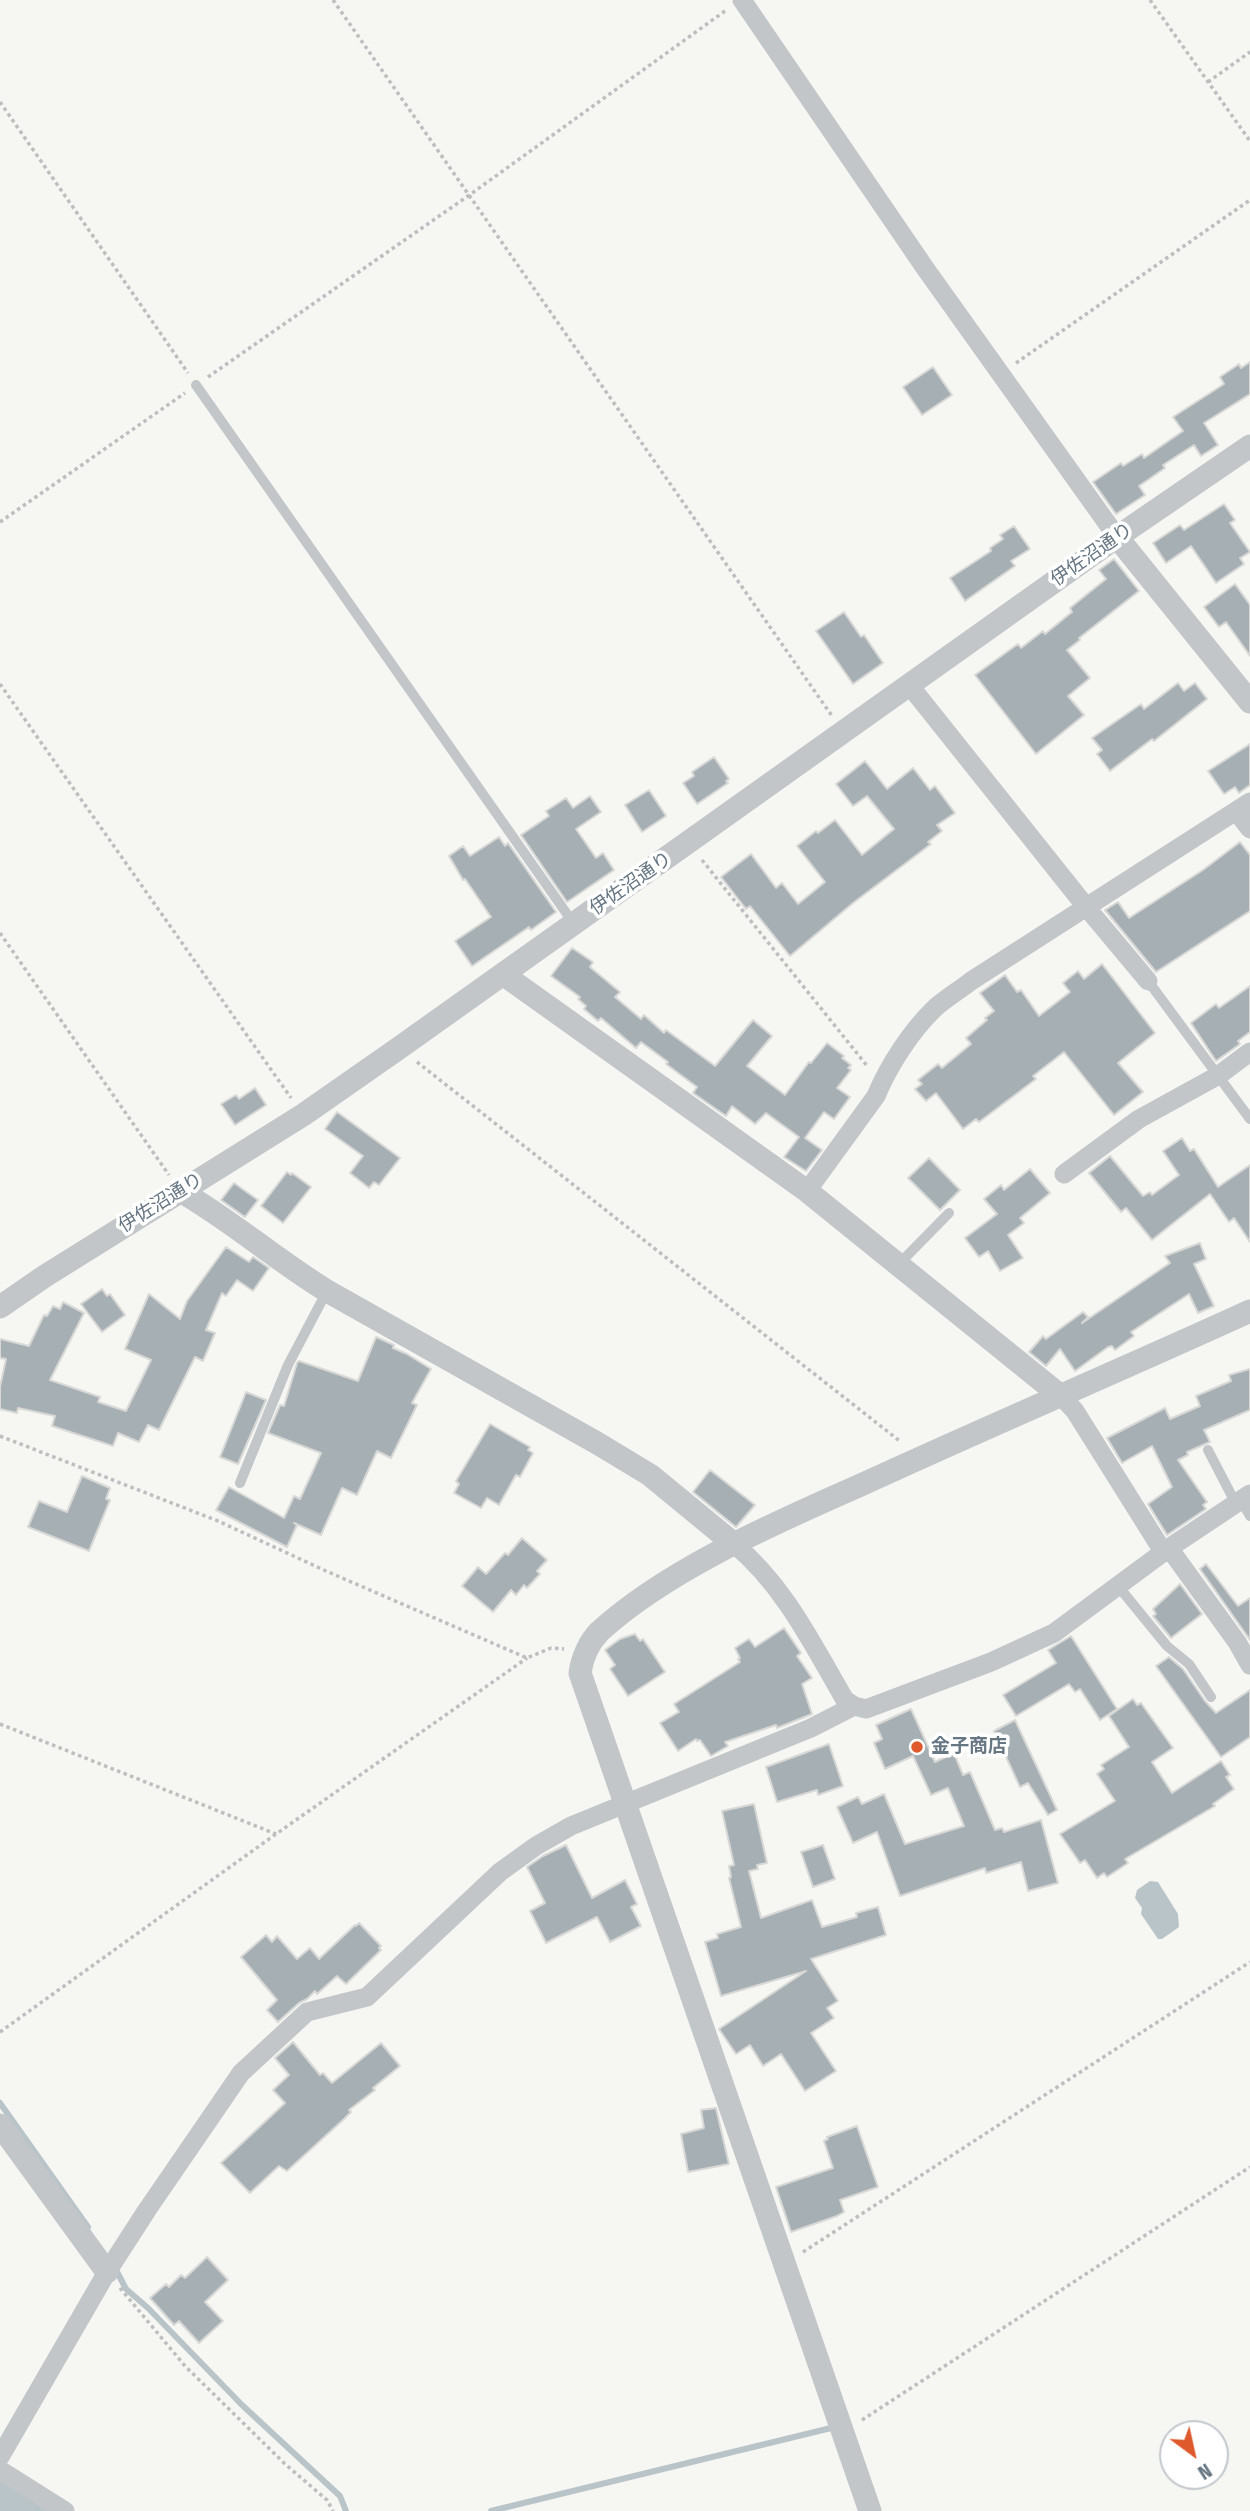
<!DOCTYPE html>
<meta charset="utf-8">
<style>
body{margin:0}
#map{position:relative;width:1250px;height:2511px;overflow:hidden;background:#f6f6f3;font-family:"Fira Sans Condensed",sans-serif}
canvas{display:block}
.north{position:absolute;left:1159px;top:2420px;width:70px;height:70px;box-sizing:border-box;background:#fff;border:2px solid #c2c8cd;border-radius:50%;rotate:147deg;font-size:19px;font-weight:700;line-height:28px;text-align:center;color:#667683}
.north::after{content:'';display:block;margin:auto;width:24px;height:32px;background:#de592b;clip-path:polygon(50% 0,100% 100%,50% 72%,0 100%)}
</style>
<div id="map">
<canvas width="1250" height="2511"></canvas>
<div class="north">N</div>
</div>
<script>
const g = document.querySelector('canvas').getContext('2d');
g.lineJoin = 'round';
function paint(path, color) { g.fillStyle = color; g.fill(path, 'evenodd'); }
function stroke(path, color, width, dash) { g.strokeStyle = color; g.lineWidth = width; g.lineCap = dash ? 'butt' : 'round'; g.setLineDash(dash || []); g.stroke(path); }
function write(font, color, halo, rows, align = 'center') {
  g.font = font + ' "Fira Sans Condensed","Noto Sans JP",sans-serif'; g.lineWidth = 7; g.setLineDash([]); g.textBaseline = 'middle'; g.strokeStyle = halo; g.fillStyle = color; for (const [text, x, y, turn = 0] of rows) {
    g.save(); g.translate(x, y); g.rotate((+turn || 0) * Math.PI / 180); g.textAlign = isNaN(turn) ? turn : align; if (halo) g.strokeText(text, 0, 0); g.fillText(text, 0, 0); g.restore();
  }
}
const water = new Path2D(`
 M1150 1881 1158 1882 1178 1914 1179 1927 1162 1939H1158L1141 1914 1142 1908 1135 1898 1137 1890Z`);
const stream = new Path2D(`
 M0 2103 88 2227
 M115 2268 126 2289 148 2308 242 2405 340 2496 346 2511
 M0 2483 44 2511
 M491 2511 831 2428`);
const river = new Path2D(`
 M0 2497 23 2511`);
const building = new Path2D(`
 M1250 362V394L1204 423 1218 445 1201 456 1194 445 1163 465 1165 468 1139 486 1145 495 1116 514 1093 482 1121 463 1123 466 1142 454 1144 458 1183 431 1173 417 1224 384 1220 377 1239 364 1241 368Z
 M933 367 952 395 922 415 903 387Z
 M1224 504 1235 520 1230 523 1250 552 1240 558 1244 564 1216 583 1191 546 1166 563 1153 543 1180 525 1184 530Z
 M1014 526 1030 549 1011 561 1015 566 965 601 950 578 991 551 990 548 1003 539 1000 535Z
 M1114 559 1139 591 1079 638 1080 640 1067 650 1090 678 1068 696 1084 715 1036 754 975 675 1018 644 1021 648 1043 631 1045 634 1072 612 1070 608 1106 579 1099 570Z
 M1235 584 1250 605V656L1226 622 1219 627 1204 607Z
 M844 612 861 637 864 635 883 663 853 684 816 631Z
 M1178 683 1184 691 1195 683 1207 699 1154 741 1152 739 1110 771 1097 754 1102 750 1092 738 1141 704 1144 709Z
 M1250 744V785L1239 793 1235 787 1224 794 1208 771Z
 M714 757 729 779 726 781 728 783 697 804 683 783 694 776 692 772Z
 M865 761 887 789 913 768 930 790 935 786 955 813 937 825 942 831 928 842 931 844 853 903 790 956 750 906 746 909 721 877 751 854 776 888 782 883 798 904 825 882 797 846 816 831 818 833 835 820 862 855 894 829 867 796 853 806 836 784Z
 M649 790 666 816 642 832 625 805Z
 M590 796 601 812 576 829 596 858 603 853 614 870 567 902 521 835 549 816 546 811 566 798 573 808Z
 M499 837 505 846 508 843 556 912 531 930 529 927 472 966 455 941 491 917 465 879 463 880 449 856 463 846 470 856Z
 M1240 842 1250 855V911L1156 972 1105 910 1118 902 1129 918 1203 870Z
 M572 948 593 962 590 967 620 992 615 997 641 1019 644 1015 664 1033 666 1030 715 1066 753 1020 772 1036 747 1066 785 1095 809 1062 811 1063 827 1043 844 1056 842 1058 851 1065 848 1068 851 1070 837 1088 850 1097 834 1119 824 1112 805 1138 822 1150 806 1171 784 1157 799 1137 766 1113 755 1124 732 1106 726 1116 693 1093 697 1087 666 1064 668 1062 641 1042 636 1048 601 1018 598 1021 584 1009 586 1006 578 999 580 997 551 976Z
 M1102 964 1155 1033 1118 1063 1143 1092 1114 1115 1064 1052 1033 1076 1036 1079 979 1122 976 1119 963 1129 936 1093 926 1101 915 1089 922 1084 918 1080 938 1064 942 1068 971 1044 966 1038 987 1020 985 1018 994 1011 980 993 1005 975 1017 992 1021 990 1039 1016 1070 992 1063 983 1078 971 1084 979Z
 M1250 986V1032L1238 1041 1240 1044 1216 1061 1191 1023 1216 1004 1219 1008Z
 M255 1088 266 1105 235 1125 221 1104 236 1095 239 1099Z
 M337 1112 400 1158 379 1185 374 1182 369 1188 350 1173 363 1156 325 1129Z
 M1182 1138 1190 1151 1194 1149 1218 1187 1250 1165V1242L1234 1218 1229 1222 1210 1194 1152 1240 1126 1208 1121 1212 1089 1173 1110 1156 1143 1196 1150 1192 1152 1195 1179 1175 1163 1151Z
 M929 1158 960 1190 940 1210 908 1178Z
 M1030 1169 1050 1193 1020 1218 1024 1223 1008 1235 1023 1258 1000 1271 988 1251 979 1257 965 1238 997 1214 984 1199 1001 1185 1004 1190Z
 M287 1172 291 1175 292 1173 311 1187 283 1223 261 1206Z
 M234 1183 258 1200 245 1217 221 1200Z
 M1200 1243 1206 1259 1194 1264 1214 1306 1198 1313 1189 1294 1131 1332 1134 1336 1115 1350 1112 1346 1108 1347 1075 1371 1060 1349 1046 1366 1029 1352 1043 1336 1046 1339 1083 1312 1088 1317 1082 1323 1170 1263 1165 1256Z
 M226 1247 249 1262 253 1257 269 1268 253 1291 237 1280 226 1296 222 1293 206 1330 215 1333 203 1361 195 1357 159 1430 148 1425 139 1442 118 1433 113 1446 52 1426 55 1416 18 1408 17 1413 0 1409V1387L6 1359 0 1358V1339L29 1346 44 1315 47 1316 53 1306 60 1309 63 1302 84 1313 50 1380 100 1397 98 1402 126 1411 151 1360 125 1349 149 1294 180 1319 187 1301Z
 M102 1289 107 1296 110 1294 125 1315 102 1332 81 1304Z
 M376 1337 394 1345 393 1348 407 1354 431 1369 412 1403 417 1405 391 1458 377 1451 357 1495 342 1488 321 1535 294 1523 297 1525 287 1547 216 1510 229 1487 284 1518 294 1496 300 1499 321 1453 268 1433 280 1405 284 1406 297 1363 299 1361 358 1381Z
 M1250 1369V1410L1204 1430 1210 1442 1187 1452 1188 1455 1178 1460 1207 1502 1203 1505 1206 1509 1167 1535 1148 1504 1172 1487 1152 1446 1122 1463 1107 1438 1165 1408 1170 1419 1200 1406 1196 1396 1231 1381 1229 1375Z
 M246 1392 266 1400 238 1464 220 1457Z
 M490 1424 530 1447 528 1450 533 1453 520 1477 516 1475 499 1505 487 1498 481 1508 454 1493 459 1484 456 1481Z
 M710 1470 755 1505 736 1527 693 1492Z
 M82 1476 110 1488 106 1499 110 1500 89 1551 28 1527 39 1501 67 1512Z
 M522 1538 547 1560 537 1571 540 1574 527 1588 524 1585 516 1595 511 1590 493 1612 462 1586 478 1567 486 1574 505 1553 508 1555Z
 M1206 1564 1238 1606 1250 1598V1640L1200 1569Z
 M1180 1584 1202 1614 1171 1638 1153 1616 1156 1614 1153 1609Z
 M784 1628 801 1653 797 1656 812 1678 802 1684 812 1714 777 1728 776 1725 725 1742 728 1746 711 1756 700 1740 697 1741 696 1739 678 1751 660 1723 679 1712 674 1704 740 1662 738 1659 740 1658 735 1648 749 1639 755 1647Z
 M635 1634 640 1641 643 1639 665 1672 628 1696 610 1669 615 1665 605 1650 620 1639Z
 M1071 1636 1117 1709 1100 1720 1080 1689 1075 1692 1069 1684 1016 1716 1003 1695 1056 1663 1048 1650Z
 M1169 1657 1183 1669 1205 1701 1216 1713 1250 1690V1737L1221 1757 1156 1666Z
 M1133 1699 1137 1705 1141 1703 1173 1748 1152 1762 1172 1793 1221 1761 1230 1775 1226 1777 1234 1789 1213 1804 1215 1806 1125 1859 1128 1863 1107 1877 1104 1873 1097 1878 1085 1860 1080 1863 1060 1834 1115 1801 1097 1774 1104 1769 1101 1765 1129 1747 1109 1716Z
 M911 1709 935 1762 954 1753 963 1775 970 1772 995 1830 1002 1828 1004 1832 1041 1820 1058 1883 1028 1891 1021 1862 986 1873 985 1868 900 1896 877 1832 853 1843 837 1807 858 1797 862 1804 884 1794 905 1844 964 1826 948 1788 931 1795 913 1756 885 1769 874 1743 882 1739 876 1725Z
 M1015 1720 1057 1810 1048 1815 1028 1783 1020 1787 994 1731Z
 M829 1744 843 1786 818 1795 817 1790 777 1802 766 1767Z
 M754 1804 767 1863 757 1865 758 1869 749 1871 761 1918 812 1900 822 1927 857 1917 856 1913 878 1907 886 1935 811 1959 838 2001 827 2008 834 2018 811 2033 836 2071 805 2091 781 2054 763 2066 750 2045 736 2054 719 2029 806 1971 721 1996 705 1942 718 1938 717 1934 741 1927 729 1878 731 1877 729 1866 734 1865 722 1811Z
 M566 1845 592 1898 625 1880 637 1904 631 1907 641 1926 610 1942 597 1917 546 1943 530 1911 545 1903 527 1867 543 1856Z
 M823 1845 835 1879 813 1887 801 1852Z
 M359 1923 381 1946 379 1948 381 1950 346 1984 337 1976 317 1994 315 1991 307 1999 299 2003 278 2022 267 2010 277 2000 241 1957 266 1935 272 1942 277 1936 297 1959 310 1948 319 1959 355 1925 356 1926Z
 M293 2042 320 2075 323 2073 332 2083 381 2043 400 2066 373 2088 375 2090 349 2110 351 2112 344 2119 287 2171 279 2166 250 2193 221 2163 285 2103 273 2090 289 2075 275 2058Z
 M716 2108 729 2164 688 2172 681 2134 704 2128 701 2110Z
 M857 2126 878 2187 840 2200 844 2212 837 2216 791 2232 776 2187 833 2168 824 2141 828 2139 827 2137Z
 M207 2257 228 2280 205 2302 223 2321 199 2343 179 2321 174 2325 150 2298 166 2284 169 2287 181 2275 185 2278Z`);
const path = new Path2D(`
 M333 0 832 716
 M1150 0 1250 141
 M1208 82 1250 52
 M0 102 188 373
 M1016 363 1250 200
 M208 377 468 196 725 11
 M0 522 185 393
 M0 684 291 1098
 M702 860 868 1067
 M0 933 169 1175
 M417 1062 901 1442
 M0 1436 218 1521 326 1571 527 1658 551 1648 564 1649
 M0 1724 276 1834
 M0 2032 276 1834 527 1658
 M803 2252 1250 1962
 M120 2288 185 2366 285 2464 327 2500 333 2511
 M862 2420 1250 2167`);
const service = new Path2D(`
 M196 385 574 924
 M1148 981 1250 1119
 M898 1265 949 1213
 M1208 1450 1236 1504
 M240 1483 288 1365 327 1291
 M1241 1500 1250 1516
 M1118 1586 1167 1646 1189 1664 1211 1697`);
const minor = new Path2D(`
 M742 0 925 268 1117 537
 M910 686 1087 908 1148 981
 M1236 811 1250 829
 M1064 1174 1139 1119 1219 1075 1250 1052
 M807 1191 876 1096C889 1065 911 1031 935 1008 946 998 960 990 971 981L1250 802
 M1062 1397 1075 1411 1164 1553
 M734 1544C784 1585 813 1645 845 1700L854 1706 866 1709 991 1662 1054 1633 1169 1548 1250 1494
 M1169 1548 1237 1642 1250 1665
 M0 2457 107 2272 147 2210 241 2073 307 2012 367 1997 500 1872 536 1846 571 1826 811 1728 854 1706
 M0 2470 65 2511`);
const tertiary = new Path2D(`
 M1117 537 1250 702
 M504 975 807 1191 1062 1397
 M180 1191C231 1220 276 1260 327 1291L597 1443 650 1475 734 1544
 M0 1307 45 1276 303 1115 399 1048 1117 537 1250 446
 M0 2125 107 2272
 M870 2511 580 1673C582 1658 589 1642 600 1631 671 1567 776 1523 863 1484 991 1425 1121 1370 1250 1311`);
const markers = [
 [917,1747,7,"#de592b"]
];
const streetNames = [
 ["伊佐沼通り",1092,555,-35],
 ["伊佐沼通り",631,884,-35],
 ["伊佐沼通り",161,1203,-32]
];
const poiNames = [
 ["金子商店",931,1747]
];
paint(water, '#b9c4c9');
stroke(stream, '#b9c4c9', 6);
stroke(river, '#b9c4c9', 38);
paint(building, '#a6afb4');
stroke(building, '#d8d8d6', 2);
stroke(path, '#bcbec0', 3.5, [3.5, 3.5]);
stroke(service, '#c2c6c9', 10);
stroke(minor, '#c2c6c9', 19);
stroke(tertiary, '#c2c6c9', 23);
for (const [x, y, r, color] of markers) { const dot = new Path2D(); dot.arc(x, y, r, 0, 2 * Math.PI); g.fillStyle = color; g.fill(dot); stroke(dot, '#fff', 2.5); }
write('19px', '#667683', '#fff', streetNames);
write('bold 19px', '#667683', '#fff', poiNames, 'left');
</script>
